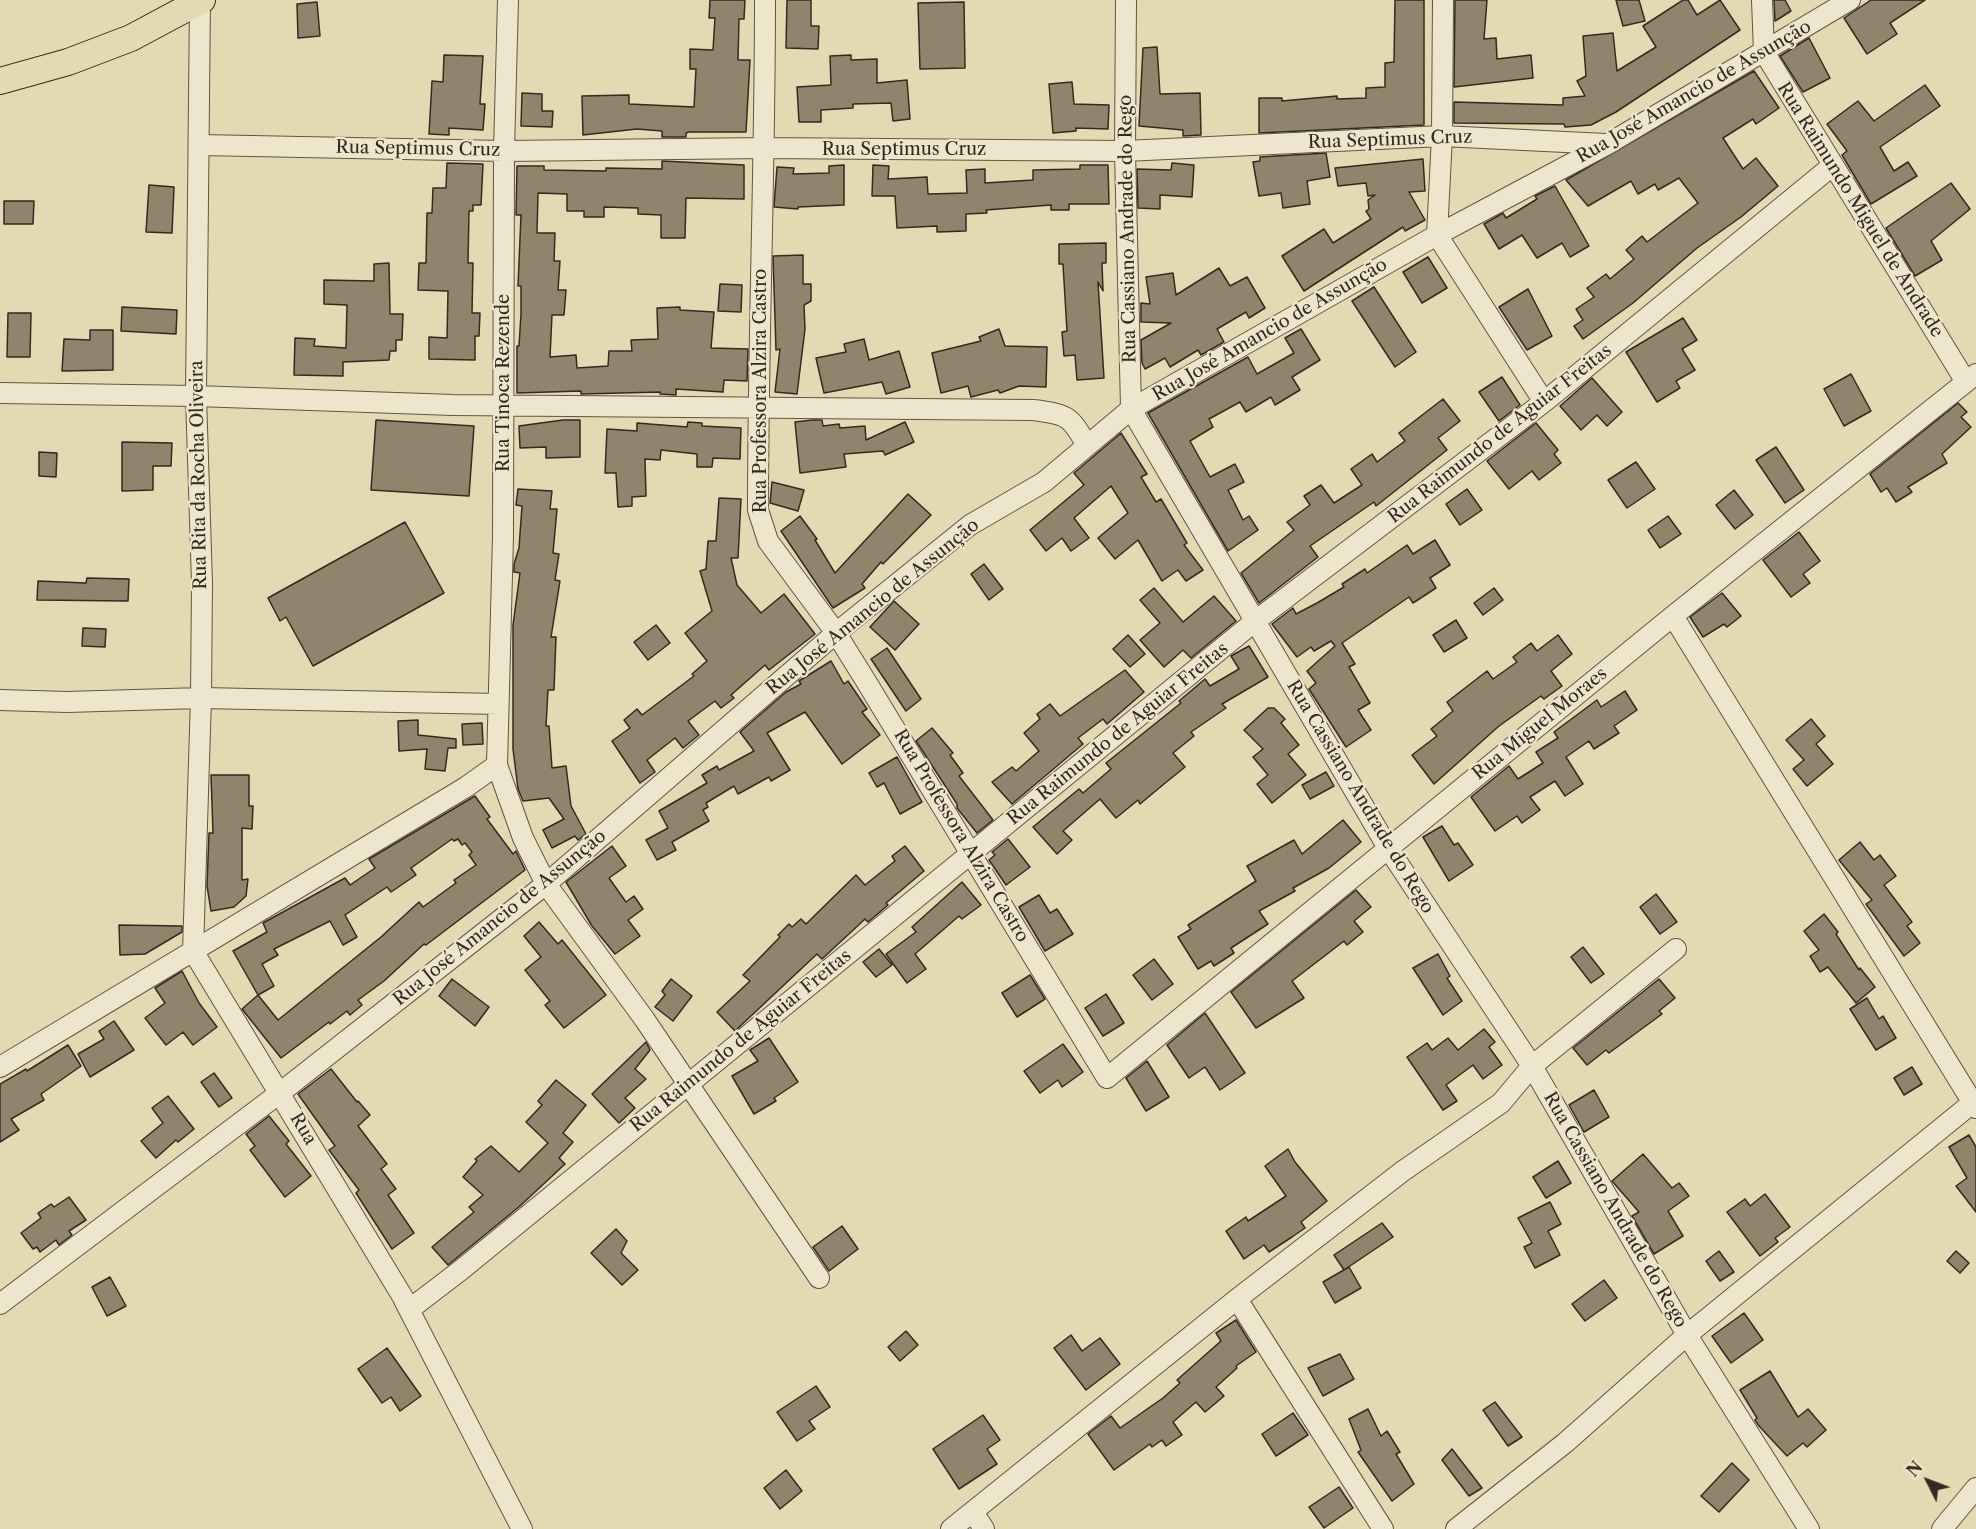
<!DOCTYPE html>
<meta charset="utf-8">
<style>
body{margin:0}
#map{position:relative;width:1976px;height:1529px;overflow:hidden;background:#e4d9b2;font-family:"Libre Caslon Text",serif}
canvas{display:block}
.north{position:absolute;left:1898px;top:1451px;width:60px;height:60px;-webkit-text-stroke:4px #ede6cd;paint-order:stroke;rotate:312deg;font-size:16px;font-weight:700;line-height:24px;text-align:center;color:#352921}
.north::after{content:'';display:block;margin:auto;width:21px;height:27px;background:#352921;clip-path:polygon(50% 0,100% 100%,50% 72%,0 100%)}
</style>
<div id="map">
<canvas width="1976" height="1529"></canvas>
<div class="north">N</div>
</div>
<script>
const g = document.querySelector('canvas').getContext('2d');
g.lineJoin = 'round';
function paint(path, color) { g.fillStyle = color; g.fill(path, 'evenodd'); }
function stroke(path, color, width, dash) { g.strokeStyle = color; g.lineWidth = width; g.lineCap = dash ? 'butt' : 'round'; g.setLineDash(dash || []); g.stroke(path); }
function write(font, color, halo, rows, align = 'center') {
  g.font = font + ' "Libre Caslon Text",serif'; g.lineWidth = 4.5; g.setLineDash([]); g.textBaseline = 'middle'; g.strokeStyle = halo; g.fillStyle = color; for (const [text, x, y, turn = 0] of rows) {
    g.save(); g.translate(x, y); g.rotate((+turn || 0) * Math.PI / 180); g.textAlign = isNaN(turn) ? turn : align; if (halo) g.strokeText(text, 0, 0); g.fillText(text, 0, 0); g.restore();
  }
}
const building = new Path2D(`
 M710 0H745L744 19H739L738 60H750L746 132H689L686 133V137H662V131L637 129 583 135 582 96 629 95V104L694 107 696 69H690V49L713 50 715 18H709Z
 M787 0H811V26H819L818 49 786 48Z
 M1395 0H1424V125L1259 133V98H1282V101L1337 96V99L1366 98V88L1385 87V63L1394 62Z
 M1455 0H1487L1484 39 1496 38 1497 59 1531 55 1533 78 1454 87Z
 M1616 0H1639L1645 21 1623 26Z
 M1683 0H1688L1697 15 1720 0 1740 30 1616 112 1591 125 1565 127 1564 124 1454 123V102L1563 105V98L1585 96 1577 81 1586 76 1583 36 1613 33 1617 71 1656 47 1643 26Z
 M1774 0H1785L1791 11 1775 21Z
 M1871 0H1925L1890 23 1897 34 1867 54 1844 18Z
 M317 2 320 36 298 38 297 4Z
 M964 2 965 68 920 69 918 3Z
 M1809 38 1830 78 1803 92 1780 56Z
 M1157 47 1160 94 1200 93 1201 135 1183 136V130L1139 126 1143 48Z
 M444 55 483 56 480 104H485L483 130 449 128V135L429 134 432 81 443 82Z
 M851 55V60L877 59V83L907 80 910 119 893 121 891 103 853 104V108L821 110V122H799L797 87 831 85 830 56Z
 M1754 71 1779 108 1756 124 1753 119 1723 138 1743 169 1756 158 1778 186 1741 217 1697 248 1633 303 1583 339 1574 326 1583 320 1576 309 1594 297 1587 288 1606 274 1610 279 1634 259 1626 250 1642 236 1647 242 1698 203 1679 178 1658 190 1655 184 1638 194 1631 181 1588 206 1566 180Z
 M1072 82 1074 104 1109 105 1108 129 1076 128V131L1053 133 1049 84Z
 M1925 85 1940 106 1880 147 1894 171 1908 162 1917 176 1871 204 1842 155 1847 151 1827 124 1858 101 1874 121Z
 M522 93 542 94V111H553L552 127 521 126Z
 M1326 153 1330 177 1307 181 1310 204 1283 208 1281 193 1259 196 1253 162 1260 161V157Z
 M1423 159 1425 191 1409 192 1425 220 1405 231 1403 227 1304 291 1282 256 1324 229 1333 243 1371 219 1366 211 1369 209 1368 200 1375 195 1368 196 1366 183 1338 186 1335 168Z
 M662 161 744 165V199L686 198 685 238H661V215L638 214V208L604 207V217H584V211H567V194L538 193 537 233H555L554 261H560L558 290H566L564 315H552L550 357 576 355 577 368 608 366 609 351H632L631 340 658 339 657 308 680 307V310L714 312 711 348 748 349 747 381 724 380 723 392 676 389V395L660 394V392L581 394V391L517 393V346H519L521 314V286H518L521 215H516L517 166H544V170L606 171V168L662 169Z
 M447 163 483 164 481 205H473V211H469L468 263H473L472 313H480L479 336H475V360L429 359V337L447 338 448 291 418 290 419 263H426L427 213H432L433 188H446Z
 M1172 163 1194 165 1192 197 1160 195V209L1138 208 1137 169 1171 170Z
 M844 165V205L798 207V209L774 207 777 167 794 168 793 174 829 173V166Z
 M873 165 889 166 888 179 927 177 928 194 967 193 966 170 985 169V183L1033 180V170L1080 169V165H1108L1109 204H1069V210H1051V205L986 210 987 213 966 214V231L937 232V226L897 228 895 196H872Z
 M1951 183 1970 209 1931 241 1942 260 1915 276 1886 228Z
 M149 185 174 187 172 233 146 232Z
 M1555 186 1589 246 1570 257 1562 243 1537 258 1522 235 1499 249 1484 224 1503 213 1506 218 1537 199 1535 196Z
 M4 201H34L33 224H4Z
 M1106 243V263H1102L1103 291 1098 282 1104 378 1077 380 1075 355 1064 356 1062 332 1067 331 1063 264H1059V244Z
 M803 255V284H811V301L804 305 805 329 797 394 775 392 780 349 776 350 773 256Z
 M1428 257 1447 288 1422 303 1403 272Z
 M389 263 390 314H403L402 340H396V351H390L389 360 343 362V376L294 375 295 338 315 339 314 346 346 348 347 305 324 304V280L374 281V264Z
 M1219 268 1230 286 1247 277 1265 308 1249 318 1246 312 1217 329 1224 342 1201 355 1198 350 1170 367 1165 358 1145 369 1142 363 1141 340 1171 323 1141 322V303L1150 304 1146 277 1173 273 1176 295Z
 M720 284 742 285 741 312 718 311Z
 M1374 287 1416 352 1395 367 1352 301Z
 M1528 289 1552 336 1527 350 1499 307Z
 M122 307 177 310 176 334 121 331Z
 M8 313H31L30 357H7Z
 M1683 318 1697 340 1682 349 1695 370 1676 381 1680 388 1657 402 1626 352Z
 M999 329 1005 346 1047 347 1046 387 1019 386 1000 393 998 390 971 397 968 386 941 393 932 353 981 341 979 337Z
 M1301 329 1320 360 1292 377 1300 390 1275 405 1271 397 1246 412 1240 402 1209 419 1213 427 1190 441 1210 477 1235 464 1244 482 1228 490 1243 520 1249 516 1258 530 1228 551 1148 413 1248 357 1257 374 1294 353 1285 338Z
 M90 330H113V370L62 371 64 339 90 340Z
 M864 339 869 360 899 351 910 387 886 394 882 382 824 393 816 358 846 352 844 344Z
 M1851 374 1871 411 1844 426 1824 389Z
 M1502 377 1520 405 1499 421 1479 392Z
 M1592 378 1622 412 1607 426 1597 415 1581 430 1560 406Z
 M1443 399 1460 421 1438 438 1447 450 1376 506 1374 502 1310 546 1318 557 1259 603 1241 573 1294 530 1287 522 1310 505 1304 496 1321 485 1334 503 1362 485 1351 469 1372 454 1377 462 1390 452 1405 441 1399 433Z
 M1958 403 1967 412 1961 417 1971 427 1942 454 1947 463 1908 487 1912 492 1896 502 1887 488 1881 492 1870 474Z
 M376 420 474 426 469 496 371 490Z
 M563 420H580V457L546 458V447L520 448 519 426Z
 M812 420H822L823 426 839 424 840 428 865 426 866 440 905 422 914 442 885 455 883 451 844 454 846 467 800 473 795 422Z
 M688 422 702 423V426L741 428 740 459 713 458 712 467H697V454L661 450 660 460 645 459 646 496 632 497V506L618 507 616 473H605L607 429 637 431V423L687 427Z
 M1536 423 1558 450 1554 454 1561 463 1539 480 1532 471 1509 489 1487 461Z
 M1121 433 1147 474 1141 477 1156 502 1161 499 1187 543 1184 545 1203 570 1186 581 1178 570 1162 581 1138 540 1115 559 1098 538 1128 513 1111 486 1074 518 1089 538 1071 551 1062 538 1046 551 1030 530 1084 485 1074 473Z
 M122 442 172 443 171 466H153V490L122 491Z
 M1776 447 1804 490 1785 503 1756 460Z
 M39 452 57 453 56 477 39 476Z
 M1636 462 1655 489 1627 508 1608 480Z
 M772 482 804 490 798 511 770 503Z
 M518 489 552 491 550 509H557L553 553 559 554 555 580 560 581 551 637H556L554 690H548L546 726H549L552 768 566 766 571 806 586 834 578 840 575 836 552 848 543 830 564 819 549 798 523 801 518 789 513 749V625L520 573 514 572V564L519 548 522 506 516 505Z
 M1467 489 1482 510 1460 525 1446 504Z
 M1734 490 1753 515 1735 529 1716 505Z
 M908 494 931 515 883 564 881 562 862 584 865 588 833 608 781 531 800 516 817 539 815 540 835 573Z
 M719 498 741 499 738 558H731L737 585 761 613 784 594 815 634 769 670 765 665 731 695 734 698 721 708 715 701 688 721 699 735 683 748 675 738 647 760 655 772 640 783 612 741 630 728 624 720 637 709 642 715 694 676 692 674 707 661 685 633 712 611 700 571 706 569 708 541H716Z
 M1668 516 1681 534 1660 548 1648 530Z
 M405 522 444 593 313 666 286 617 280 621 268 598Z
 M1799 532 1820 561 1803 574 1810 583 1791 597 1763 560Z
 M1435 540 1450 565 1430 578 1436 588 1413 603 1409 597 1342 643 1355 664 1349 667 1370 703 1358 710 1371 730 1346 747 1309 689 1316 683 1307 671 1335 646 1331 641 1314 651 1311 647 1297 657 1272 624 1293 608 1296 614 1317 603 1344 587 1342 584 1365 569 1367 573 1407 545 1413 554Z
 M984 564 1003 589 989 600 971 574Z
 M87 578 129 579 128 601 37 600 38 581 86 583Z
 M1154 588 1183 622 1214 596 1236 621 1191 658 1183 650 1164 667 1140 640 1160 623 1140 600Z
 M1494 588 1503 600 1483 615 1474 603Z
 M1722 593 1741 616 1727 627 1724 624 1703 637 1690 617Z
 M894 601 919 624 895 650 870 627Z
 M1456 620 1467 638 1444 652 1433 635Z
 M656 625 670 643 648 660 634 642Z
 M83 628 106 629 105 647 82 646Z
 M1128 635 1145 654 1130 667 1113 649Z
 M1558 635 1572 654 1551 671 1562 686 1544 699 1541 696 1499 726 1434 784 1412 755 1437 736 1431 729 1453 711 1447 702 1487 671 1493 679 1517 662 1513 657 1531 643 1537 651Z
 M1249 646 1268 677 1222 704 1226 708 1191 732 1194 736 1173 753 1185 767 1164 784 1140 804 1138 800 1116 818 1100 799 1063 831 1072 840 1057 854 1033 827 1079 789 1083 793 1111 769 1106 763 1181 703 1179 701 1205 679 1210 686 1239 669 1231 656Z
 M887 648 921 699 906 711 871 659Z
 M831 661 844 684 848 681 867 709 862 712 880 735 842 764 805 712 767 733 790 770 771 781 769 777 738 794 734 786 706 803 708 807 703 810 709 821 672 842 676 850 657 860 646 840 668 828 659 811 707 783 702 775 717 766 719 770 754 751 740 732 786 692 801 684 799 681Z
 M1125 670 1144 692 1107 724 1103 719 1078 738 1083 744 1012 804 992 782 1012 767 1016 771 1039 751 1024 733 1040 719 1037 714 1050 704 1060 716Z
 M1625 691 1637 710 1614 726 1619 733 1594 749 1589 741 1566 757 1583 784 1565 796 1555 781 1530 797 1540 810 1522 823 1517 816 1495 831 1471 797 1509 766 1518 779 1543 763 1536 752 1558 738 1554 732 1597 700 1601 707Z
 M1268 708H1274L1285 719 1281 723 1299 745 1288 754 1306 775 1272 803 1257 784 1268 775 1253 757 1263 749 1244 730Z
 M1811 719 1825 736 1816 744 1833 764 1807 786 1793 769 1804 760 1786 740Z
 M418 720V735L456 739V748H448L445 771 425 769 427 749 399 751 398 721Z
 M482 723 483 744 463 745 462 724Z
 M932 728 953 753 950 755 963 773 959 776 993 820 977 833 957 808V804L916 741Z
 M897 757 922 802 900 814 884 783 877 787 869 773Z
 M1326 772 1334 786 1310 799 1302 785Z
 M211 775H249V806H253L252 829 242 828V880L248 879 246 896 234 907 211 911 207 886 209 833H213Z
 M475 796 490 817 487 819 513 854 516 851 525 870 426 945 424 944 384 981 358 1000 362 1005 350 1015 347 1011 330 1024 329 1022 281 1058 242 1009 258 995 278 1020 381 937 419 902 423 907 456 883 454 880 476 865 469 855 472 852 465 843 462 845 458 839 454 841 452 839 411 868 416 875 391 892 387 887 345 915 357 937 343 945 330 921 274 949 278 955 262 964 274 986 258 995 233 951 267 932 263 923 345 878 350 885 375 868 369 859Z
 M1343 820 1361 842 1329 868 1293 888 1295 891 1259 911 1268 924 1231 948 1234 953 1214 966 1211 961 1198 969 1178 937 1191 929 1188 925 1256 881 1247 866 1294 840 1302 854Z
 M1442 826 1454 845 1458 843 1473 865 1449 881 1423 837Z
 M1008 839 1030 867 1006 885 989 860 995 855 992 852Z
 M1860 842 1874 860 1880 855 1896 876 1884 885 1912 922 1907 926 1920 943 1904 956 1866 904 1872 900 1839 860Z
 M612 846 626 866 609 878 626 902 634 896 643 909 628 920 640 936 615 954 592 926 566 882Z
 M905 846 924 871 886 903 888 905 868 922 865 919 822 959 817 954 735 1031 717 1012 750 981 743 975 780 937 778 935 789 924 792 927 801 919 806 924 856 875 865 885 895 861 892 856Z
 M962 882 981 905 962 919 959 916 915 954 926 969 907 983 886 954 916 932 912 927Z
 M1356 890 1371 907 1354 921 1363 932 1347 945 1344 941 1292 981 1304 998 1256 1028 1231 992Z
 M1656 894 1677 922 1660 934 1640 907Z
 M1039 895 1050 913 1057 909 1073 934 1045 951 1019 907Z
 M1824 914 1838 932 1836 934 1859 970 1860 968 1875 987 1856 1003 1828 967 1820 972 1810 956 1819 950 1804 931Z
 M539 922 558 944 562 940 606 995 564 1028 545 1005 550 1001 525 970 541 957 524 936Z
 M119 925 182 926V932L145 954 120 955Z
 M1583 947 1604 974 1591 983 1571 957Z
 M879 949 892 965 876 977 863 962Z
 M1438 954 1450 976 1447 978 1462 1001 1443 1015 1413 968Z
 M1154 959 1173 984 1152 1000 1133 975Z
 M182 971 199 1003 217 1027 193 1045 183 1032 166 1045 145 1018 165 1003 155 988Z
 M1030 975 1045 999 1017 1017 1002 993Z
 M452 979 489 1007 475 1026 439 996Z
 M671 979 692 996 673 1021 655 1007 665 995 662 991Z
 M1659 979 1675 998 1659 1011 1662 1014 1609 1053 1606 1050 1587 1065 1573 1048Z
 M1106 994 1124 1023 1103 1036 1085 1008Z
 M1867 998 1879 1019 1883 1016 1896 1038 1876 1050 1850 1009Z
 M1205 1013 1245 1073 1220 1090 1205 1067 1189 1078 1167 1045Z
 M114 1021 134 1050 90 1077 78 1054 104 1039 99 1031Z
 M1484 1029 1495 1042 1489 1047 1502 1065 1483 1079 1473 1065 1446 1085 1457 1101 1443 1110 1407 1057 1427 1043 1432 1050 1448 1038 1458 1050Z
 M769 1038 798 1082 774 1098 776 1101 754 1114 732 1076 758 1061 750 1050Z
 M646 1042 650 1050 635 1069 646 1079 625 1098 635 1108 619 1123 592 1094Z
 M1063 1044 1083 1072 1062 1087 1058 1080 1040 1093 1024 1071Z
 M68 1045 81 1066 41 1094 44 1100 11 1119 19 1130 0 1142V1084L26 1069 27 1071Z
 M1147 1061 1169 1097 1146 1111 1126 1078Z
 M1912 1067 1922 1084 1904 1095 1894 1078Z
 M331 1069 357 1102 358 1101 370 1115 358 1126 387 1164 381 1169 396 1189 388 1195 414 1233 392 1249 356 1193 359 1190 329 1150 335 1146 298 1094Z
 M214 1073 232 1098 219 1107 201 1082Z
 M556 1080 586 1105 563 1133 573 1142 559 1158 565 1164 520 1206 448 1265 432 1247 474 1212 469 1207 483 1195 463 1177 477 1161 475 1159 491 1146 519 1172 548 1143 526 1122 542 1105 538 1101Z
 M1594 1090 1609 1117 1584 1132 1569 1105Z
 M168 1096 194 1129 178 1142 176 1140 156 1158 141 1141 163 1123 152 1108Z
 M269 1116 289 1141 286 1144 311 1176 285 1197 250 1150 255 1146 246 1134Z
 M1969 1135 1976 1147V1212L1956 1186 1967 1178 1949 1147Z
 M1288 1149 1295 1162 1327 1201 1301 1222 1305 1228 1292 1237 1269 1252 1264 1245 1244 1259 1226 1231 1246 1217 1248 1221 1286 1196 1265 1166Z
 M1643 1154 1672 1188 1679 1183 1689 1196 1668 1211 1683 1236 1654 1254 1632 1216 1639 1212 1612 1181Z
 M1558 1161 1571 1183 1546 1198 1533 1177Z
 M1765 1194 1790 1227 1775 1238 1778 1242 1760 1256 1727 1212 1745 1199 1750 1206Z
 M69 1197 86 1220 69 1231 72 1235 59 1245 56 1240 40 1252 37 1247 33 1249 21 1233 41 1218 38 1213 51 1204 54 1207Z
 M1550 1202 1561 1224 1548 1231 1560 1255 1535 1268 1524 1247 1532 1243 1518 1218Z
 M1382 1223 1393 1237 1344 1270 1334 1255Z
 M842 1226 858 1249 829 1271 813 1247Z
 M616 1229 627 1241 621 1253 638 1270 622 1285 591 1253Z
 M1719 1251 1734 1272 1720 1281 1706 1261Z
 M1956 1251 1969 1263 1960 1273 1947 1261Z
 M1349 1267 1361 1288 1335 1303 1323 1282Z
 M110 1277 126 1306 107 1316 92 1287Z
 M1604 1280 1617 1298 1585 1321 1572 1304Z
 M1744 1313 1763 1340 1731 1363 1712 1336Z
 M1236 1320 1256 1352 1236 1366 1237 1368 1216 1387 1224 1396 1205 1412 1196 1402 1173 1422 1182 1435 1166 1446 1162 1440 1152 1447 1150 1444 1114 1470 1088 1434 1111 1416 1120 1428 1163 1398 1180 1383 1177 1380 1221 1341 1216 1333Z
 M906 1331 918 1345 900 1361 888 1347Z
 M1071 1335 1082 1351 1100 1338 1120 1364 1086 1390 1054 1348Z
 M387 1348 421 1396 400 1411 391 1397 382 1403 358 1369Z
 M1340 1354 1354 1379 1323 1396 1308 1368Z
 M1770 1371 1798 1417 1808 1409 1826 1430 1807 1447 1803 1443 1787 1456 1759 1426 1755 1420 1757 1418 1740 1390Z
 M816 1386 830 1407 809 1421 815 1429 797 1441 777 1412Z
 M1495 1402 1522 1437 1508 1446 1483 1410Z
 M1368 1409 1381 1436 1387 1431 1400 1452 1396 1454 1414 1484 1392 1501 1358 1452 1361 1450 1349 1419Z
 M1293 1413 1308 1435 1276 1456 1262 1434Z
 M983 1415 1000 1440 987 1449 997 1464 959 1489 933 1449Z
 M1452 1449 1482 1488 1469 1496 1442 1460Z
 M1732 1463 1749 1480 1719 1512 1701 1496Z
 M786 1470 802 1491 780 1509 764 1488Z
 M1339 1487 1353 1508 1324 1528 1309 1507Z`);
const minor = new Path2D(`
 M200 0 196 396 202 583 201 698 193 951 410 1309 461 1270 1254 622 1544 402 1832 166
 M508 0 504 151 503 536 497 765 523 838 546 884 645 1020 819 1278
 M765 0C765 170 758 340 758 510L768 541 836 633 864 678 1107 1078 1673 616 1976 374
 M1126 0 1125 151 1131 409 1388 848 1532 1066 1687 1335 1809 1529
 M1443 0 1442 136 1437 235 1544 402
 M1762 0 1764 52 1966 382
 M200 145 504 151 765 148 1125 151 1442 136 1606 144
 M0 393 196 396 453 405 1033 410C1066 414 1070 415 1086 444
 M1673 616 1976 1108
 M0 700 67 702 201 698 498 704
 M0 1067 466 787 497 765
 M1237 1299 1383 1529
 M404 1300 522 1529
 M0 1304 281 1092 546 884 836 633 970 525 1044 482 1131 409 1437 235 1608 144 1850 0
 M973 1512 984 1529
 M951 1529 1237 1299 1403 1171 1501 1103 1532 1066 1676 949
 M1456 1529 1565 1443 1687 1335 1976 1100
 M1942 1529 1976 1488`);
const major = new Path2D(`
 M0 81 68 62 131 38 202 0`);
const streetNames = [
 ["Rua José Amancio de Assunção",1694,92,-30],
 ["Rua Septimus Cruz",1390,140,-2],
 ["Rua Septimus Cruz",418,149,1],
 ["Rua Septimus Cruz",904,150],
 ["Rua Raimundo Miguel de Andrade",1860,210,58],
 ["Rua Cassiano Andrade do Rego",1128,229,-91],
 ["Rua José Amancio de Assunção",1270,330,-30],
 ["Rua Tinoca Rezende",504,383,-90],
 ["Rua Professora Alzira Castro",761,391,-90],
 ["Rua Raimundo de Aguiar Freitas",1500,434,-38],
 ["Rua Rita da Rocha Oliveira",199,475,-91],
 ["Rua José Amancio de Assunção",873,607,-39],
 ["Rua Miguel Moraes",1540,724,-39],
 ["Rua Raimundo de Aguiar Freitas",1118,734,-39],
 ["Rua Cassiano Andrade do Rego",1360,797,59],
 ["Rua Professora Alzira Castro",961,836,59],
 ["Rua José Amancio de Assunção",500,918,-39],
 ["Rua Raimundo de Aguiar Freitas",741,1041,-39],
 ["Rua",303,1129,59],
 ["Rua Cassiano Andrade do Rego",1615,1210,60]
];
paint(building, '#90856c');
stroke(building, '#352921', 1.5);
stroke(minor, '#615545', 22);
stroke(major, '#352921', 28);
stroke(minor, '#ede6cd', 20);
stroke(major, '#e4d9b2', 26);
write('18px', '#352921', '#ede6cd', streetNames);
</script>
